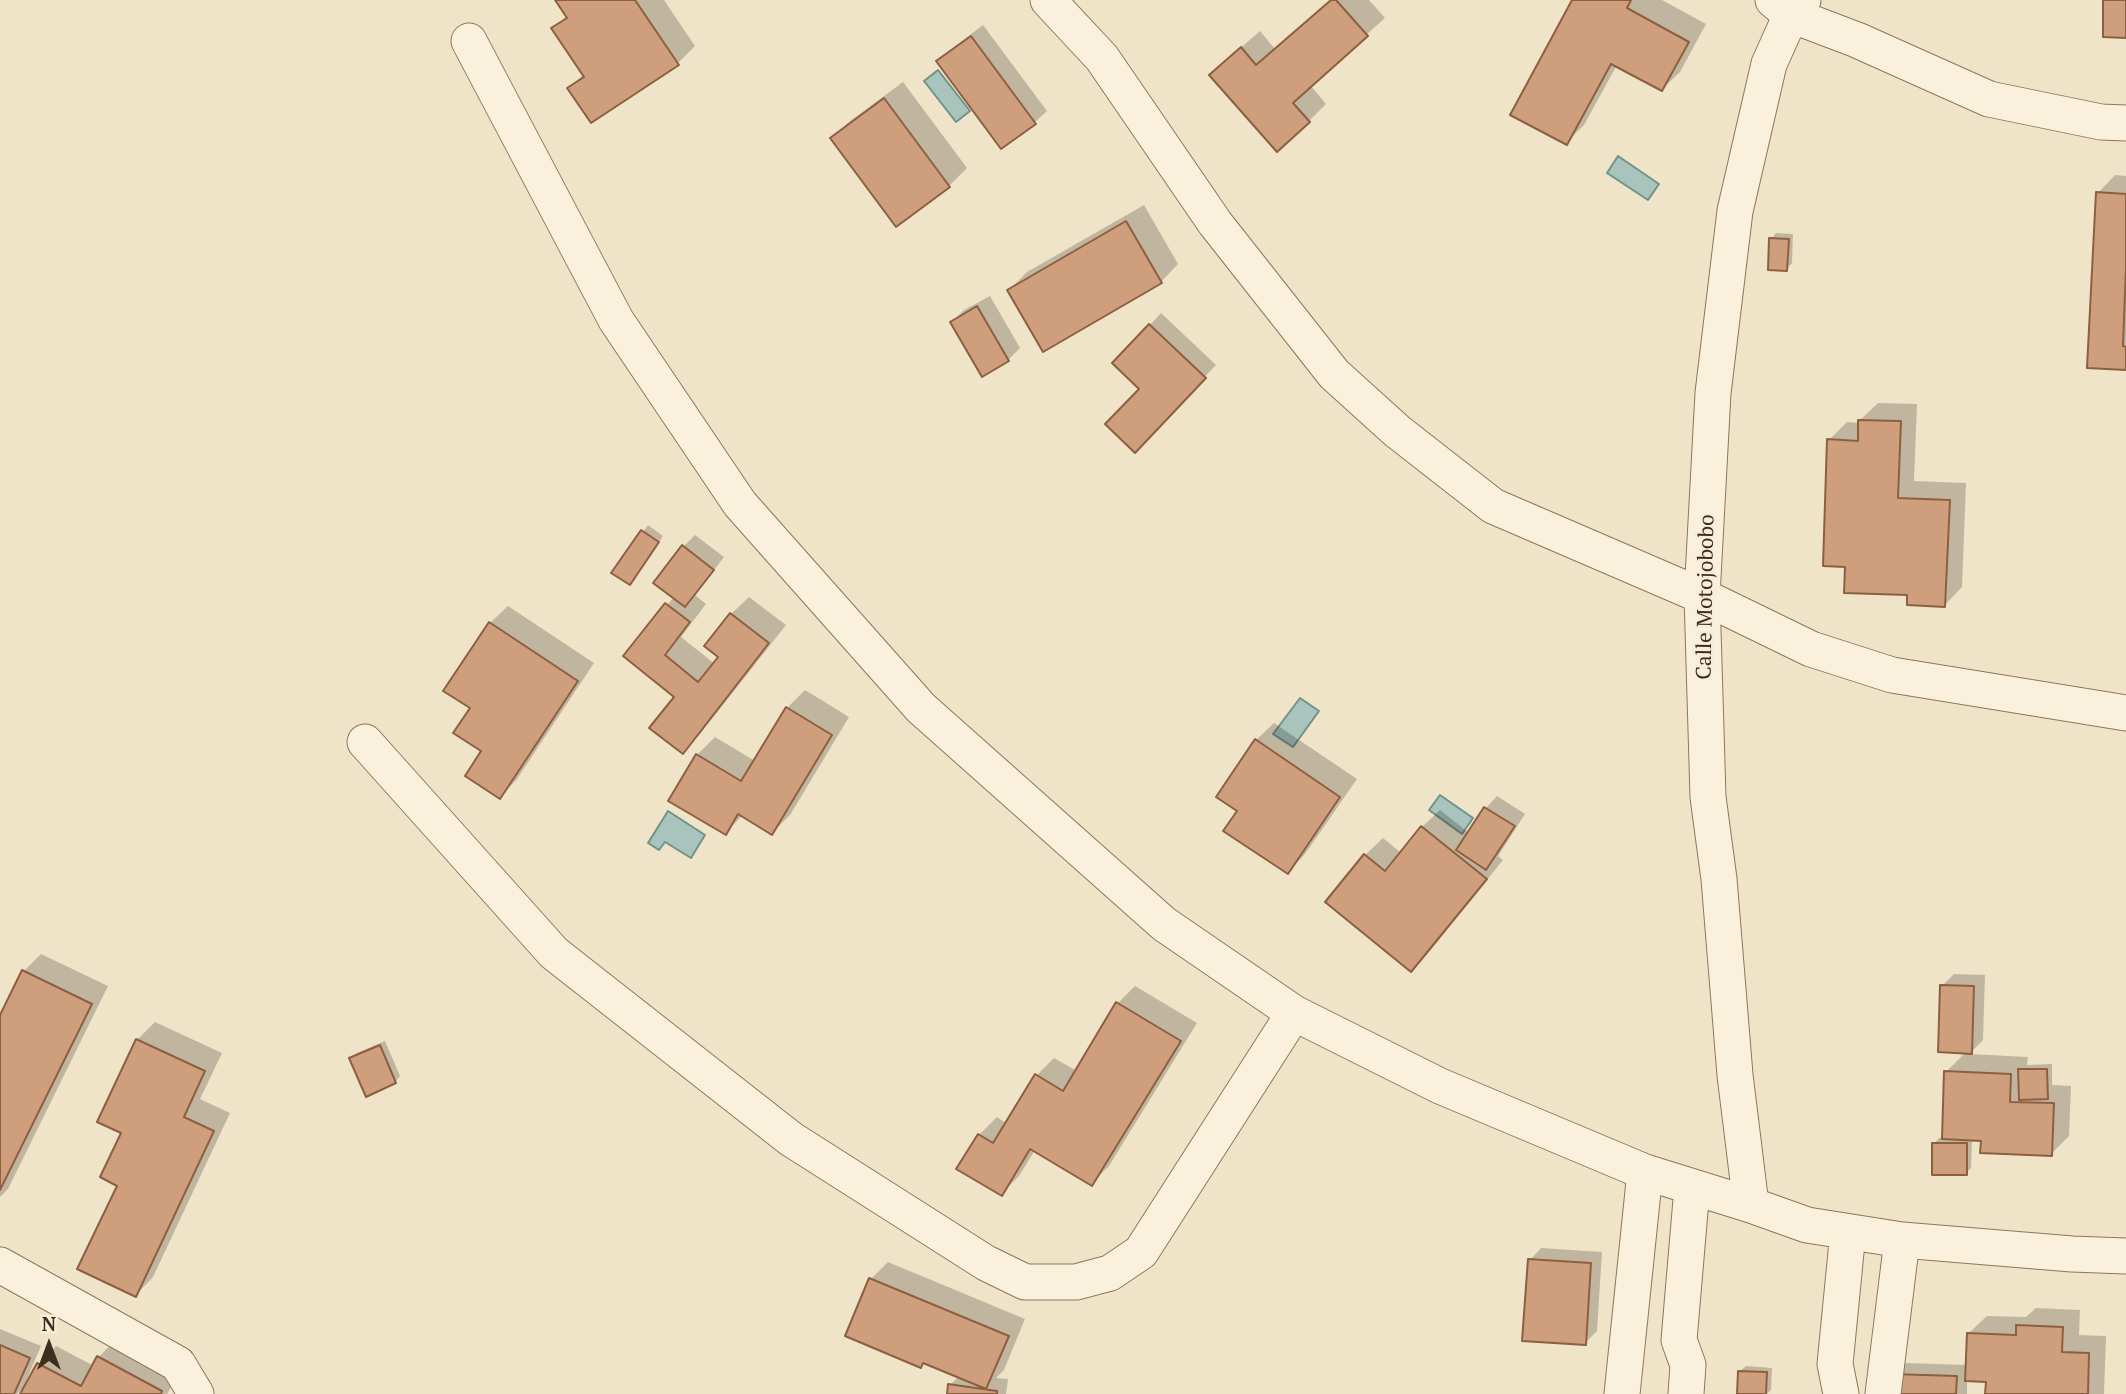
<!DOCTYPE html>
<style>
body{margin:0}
#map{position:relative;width:2126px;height:1394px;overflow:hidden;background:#f0e4c8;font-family:"PT Serif",serif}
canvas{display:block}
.north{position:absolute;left:14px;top:1310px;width:70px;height:70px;-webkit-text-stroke:5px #f7eed8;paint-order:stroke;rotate:0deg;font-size:19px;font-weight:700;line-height:28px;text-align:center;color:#3d2e20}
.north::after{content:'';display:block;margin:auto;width:24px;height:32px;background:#3d2e20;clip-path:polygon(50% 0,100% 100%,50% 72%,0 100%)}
</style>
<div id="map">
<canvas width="2126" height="1394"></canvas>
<div class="north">N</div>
</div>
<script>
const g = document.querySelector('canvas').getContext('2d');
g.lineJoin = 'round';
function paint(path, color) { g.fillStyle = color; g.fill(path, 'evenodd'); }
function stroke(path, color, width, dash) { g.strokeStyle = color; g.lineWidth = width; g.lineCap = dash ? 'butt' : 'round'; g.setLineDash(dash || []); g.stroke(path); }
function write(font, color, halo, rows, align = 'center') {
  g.font = font + ' "PT Serif",serif'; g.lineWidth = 5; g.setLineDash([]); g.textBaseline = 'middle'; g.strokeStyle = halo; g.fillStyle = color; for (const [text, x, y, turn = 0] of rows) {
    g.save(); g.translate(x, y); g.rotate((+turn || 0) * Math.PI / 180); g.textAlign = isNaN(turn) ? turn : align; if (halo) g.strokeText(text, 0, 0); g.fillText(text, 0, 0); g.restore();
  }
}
const water = new Path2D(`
 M938 70 970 111 956 122 924 81Z
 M1618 156 1659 184 1648 200 1607 173Z
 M1300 698 1319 711 1293 747 1273 734Z
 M1440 795 1473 818 1462 834 1429 810Z
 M668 811 705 835 691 858 665 842 659 850 648 843Z`);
const shadow = new Path2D(`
 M557 0H664L695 46 677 64 569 88 584 74 554 29 567 15Z
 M1331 0H1369L1385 18 1310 85 1326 104 1309 121 1229 58 1260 31 1275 49Z
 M1574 0H1662L1706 24 1680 72 1662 89 1617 65 1584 125 1566 143Z
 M983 25 1047 111 1035 122 1001 146 938 61 950 50Z
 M903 82 967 168 949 186 832 138 850 121Z
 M2115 175 2126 176V368L2098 193Z
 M1144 205 1178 264 1161 282 1009 290 1027 272Z
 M1776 233 1793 234 1792 263 1787 269 1771 239Z
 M990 296 1020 348 1008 360 983 374 952 322 964 310Z
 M1161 313 1216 365 1135 450 1150 325Z
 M1878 403 1917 404 1914 481 1966 483 1962 587 1945 605 1909 594 1847 566 1829 440 1847 422 1860 423V420Z
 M648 525 663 536 635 578 614 573Z
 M695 535 724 557 695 595 706 604 681 637 715 664 721 657 731 614 749 597 786 625 700 734 683 751 676 697 625 656 674 597 683 547Z
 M508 606 594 663 517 779 500 797 472 708 490 623Z
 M805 690 849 717 790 815 772 833 743 815 725 833 670 800 697 755 715 737 755 761 787 708Z
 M1274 723 1357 779 1305 854 1288 872 1239 811 1256 740Z
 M1497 796 1525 814 1498 856 1503 860 1429 952 1411 969 1365 855 1383 838 1401 853 1422 827 1440 810 1469 833 1486 808Z
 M41 954 108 986 8 1189 0 1197V1019L24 971Z
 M1954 974 1985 975 1983 1040 1969 1054 2028 1057 2027 1065 2052 1064V1085L2071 1086 2069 1136 2051 1154 1983 1139H1972L1971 1168 1966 1173 1934 1144 1939 1138H1944L1946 1072 1966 1052 1942 986Z
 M1135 986 1197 1023 1109 1166 1091 1184 1035 1150 1019 1176 1001 1194 979 1135 997 1117 1007 1124 1036 1076 1054 1058 1077 1071 1117 1004Z
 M155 1022 222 1053 200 1099 230 1113 153 1277 136 1295 119 1185 123 1132 137 1040Z
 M385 1041 400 1076 395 1082 351 1058 357 1053Z
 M1541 1248 1602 1252 1597 1331 1585 1343 1530 1260Z
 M888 1262 1025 1319 1004 1370 996 1378 1008 1379 1006 1394H949L950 1385 959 1376 925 1362 921 1366 871 1279Z
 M2036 1308 2080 1310 2079 1335 2106 1336 2104 1394H1987L1988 1380 1967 1379V1394H1893V1374L1905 1363 1968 1365 1969 1333 1987 1316 2026 1317Z
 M0 1329 41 1346 23 1388 17 1394H0Z
 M116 1339 179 1373 167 1394H22L39 1364 56 1346 94 1366 99 1357Z
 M1746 1366 1772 1368 1771 1390 1767 1394H1739L1740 1371Z`);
const building = new Path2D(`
 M555 0H635L679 65 591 123 567 88 584 77 551 28 567 18Z
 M1331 0H1336L1368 36 1293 103 1310 122 1277 152 1209 75 1241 47 1256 65Z
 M1572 0H1631L1627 8 1689 42 1662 91 1611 64 1567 145 1510 115Z
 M2103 0H2126V38L2103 37Z
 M971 36 1036 124 1001 149 936 61Z
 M884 98 950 187 896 227 830 138Z
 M2096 192 2126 194V268L2123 346 2126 347V370L2087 368Z
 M1126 221 1162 283 1043 352 1007 290Z
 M1769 238 1789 239 1787 271 1768 270Z
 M977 306 1009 361 982 377 950 322Z
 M1149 324 1206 378 1135 453 1105 424 1139 389 1112 363Z
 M1858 420 1901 421 1898 498 1950 500 1945 607 1907 605V595L1844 593 1845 567 1823 566 1827 439 1858 441Z
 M641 530 659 542 630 585 611 573Z
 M682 545 714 570 685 607 653 583Z
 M665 603 690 622 665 655 698 682 718 657 704 646 730 613 769 643 683 754 649 728 674 697 623 656Z
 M489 622 578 681 500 799 465 776 481 751 453 733 470 708 443 691Z
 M786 707 832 735 772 835 738 814 726 835 668 801 696 754 741 781Z
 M1255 739 1340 797 1288 874 1223 831 1237 811 1216 797Z
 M1484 807 1515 826 1486 870 1456 850Z
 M1421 826 1487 879 1411 972 1325 902 1364 854 1385 871Z
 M22 970 92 1004 0 1190V1015Z
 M1940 985 1974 986 1972 1054 1938 1052Z
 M1116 1002 1181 1041 1092 1186 1030 1149 1002 1196 956 1169 978 1134 993 1143 1035 1074 1063 1091Z
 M136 1039 205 1071 184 1117 214 1131 136 1297 77 1269 117 1186 100 1177 121 1133 97 1122Z
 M380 1045 396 1083 366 1097 349 1058Z
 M2018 1069H2047L2048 1099 2019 1100Z
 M1944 1071 2011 1074 2010 1102 2054 1103 2052 1156 1980 1153 1981 1141 1942 1139Z
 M1932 1143H1967V1175H1932Z
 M1528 1259 1591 1263 1586 1345 1522 1341Z
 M869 1278 1009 1336 986 1389 923 1363 921 1368 845 1336Z
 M2016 1325 2063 1327 2062 1352 2089 1353 2088 1394H1985L1986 1382 1965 1381 1967 1333 2016 1335Z
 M0 1345 30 1358 14 1394H0Z
 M97 1356 162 1391 161 1394H20L37 1363 81 1386Z
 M1738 1371 1767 1372 1766 1394H1737Z
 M1891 1374 1957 1376 1956 1394H1891Z
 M948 1384 997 1391V1394H947Z`);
const minor = new Path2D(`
 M1048 0 1102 58 1215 223 1334 374 1397 431 1493 506 1702 596 1811 649 1892 675 2126 713
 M1773 0 1791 15 1857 40 1989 99 2101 122 2126 123
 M469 41 616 320 740 504 921 708 1164 924 1294 1013 1440 1086 1645 1172 1751 1205 1807 1225 1902 1240 2072 1254 2126 1256
 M365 742 554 953 791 1139 986 1263 1025 1282H1076L1110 1273 1141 1252 1294 1013
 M1751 1205 1735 1075 1719 879 1708 797 1702 596 1713 393 1735 211 1769 64 1791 15 1803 0
 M0 1265 178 1364 196 1394
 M1622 1394 1645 1172
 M1686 1394 1688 1365 1679 1340 1692 1188
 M1841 1394 1835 1364 1848 1232
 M1883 1394 1902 1240`);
const streetNames = [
 ["Calle Motojobobo",1706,597,-89]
];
paint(water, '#a9c4bc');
stroke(water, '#6f938a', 2);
paint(shadow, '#0003');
paint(building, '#cf9f7d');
stroke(building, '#8d5f41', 2);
stroke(minor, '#8d765c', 37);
stroke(minor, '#faf1dc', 35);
write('21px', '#3d2e20', '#f7eed8', streetNames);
</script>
